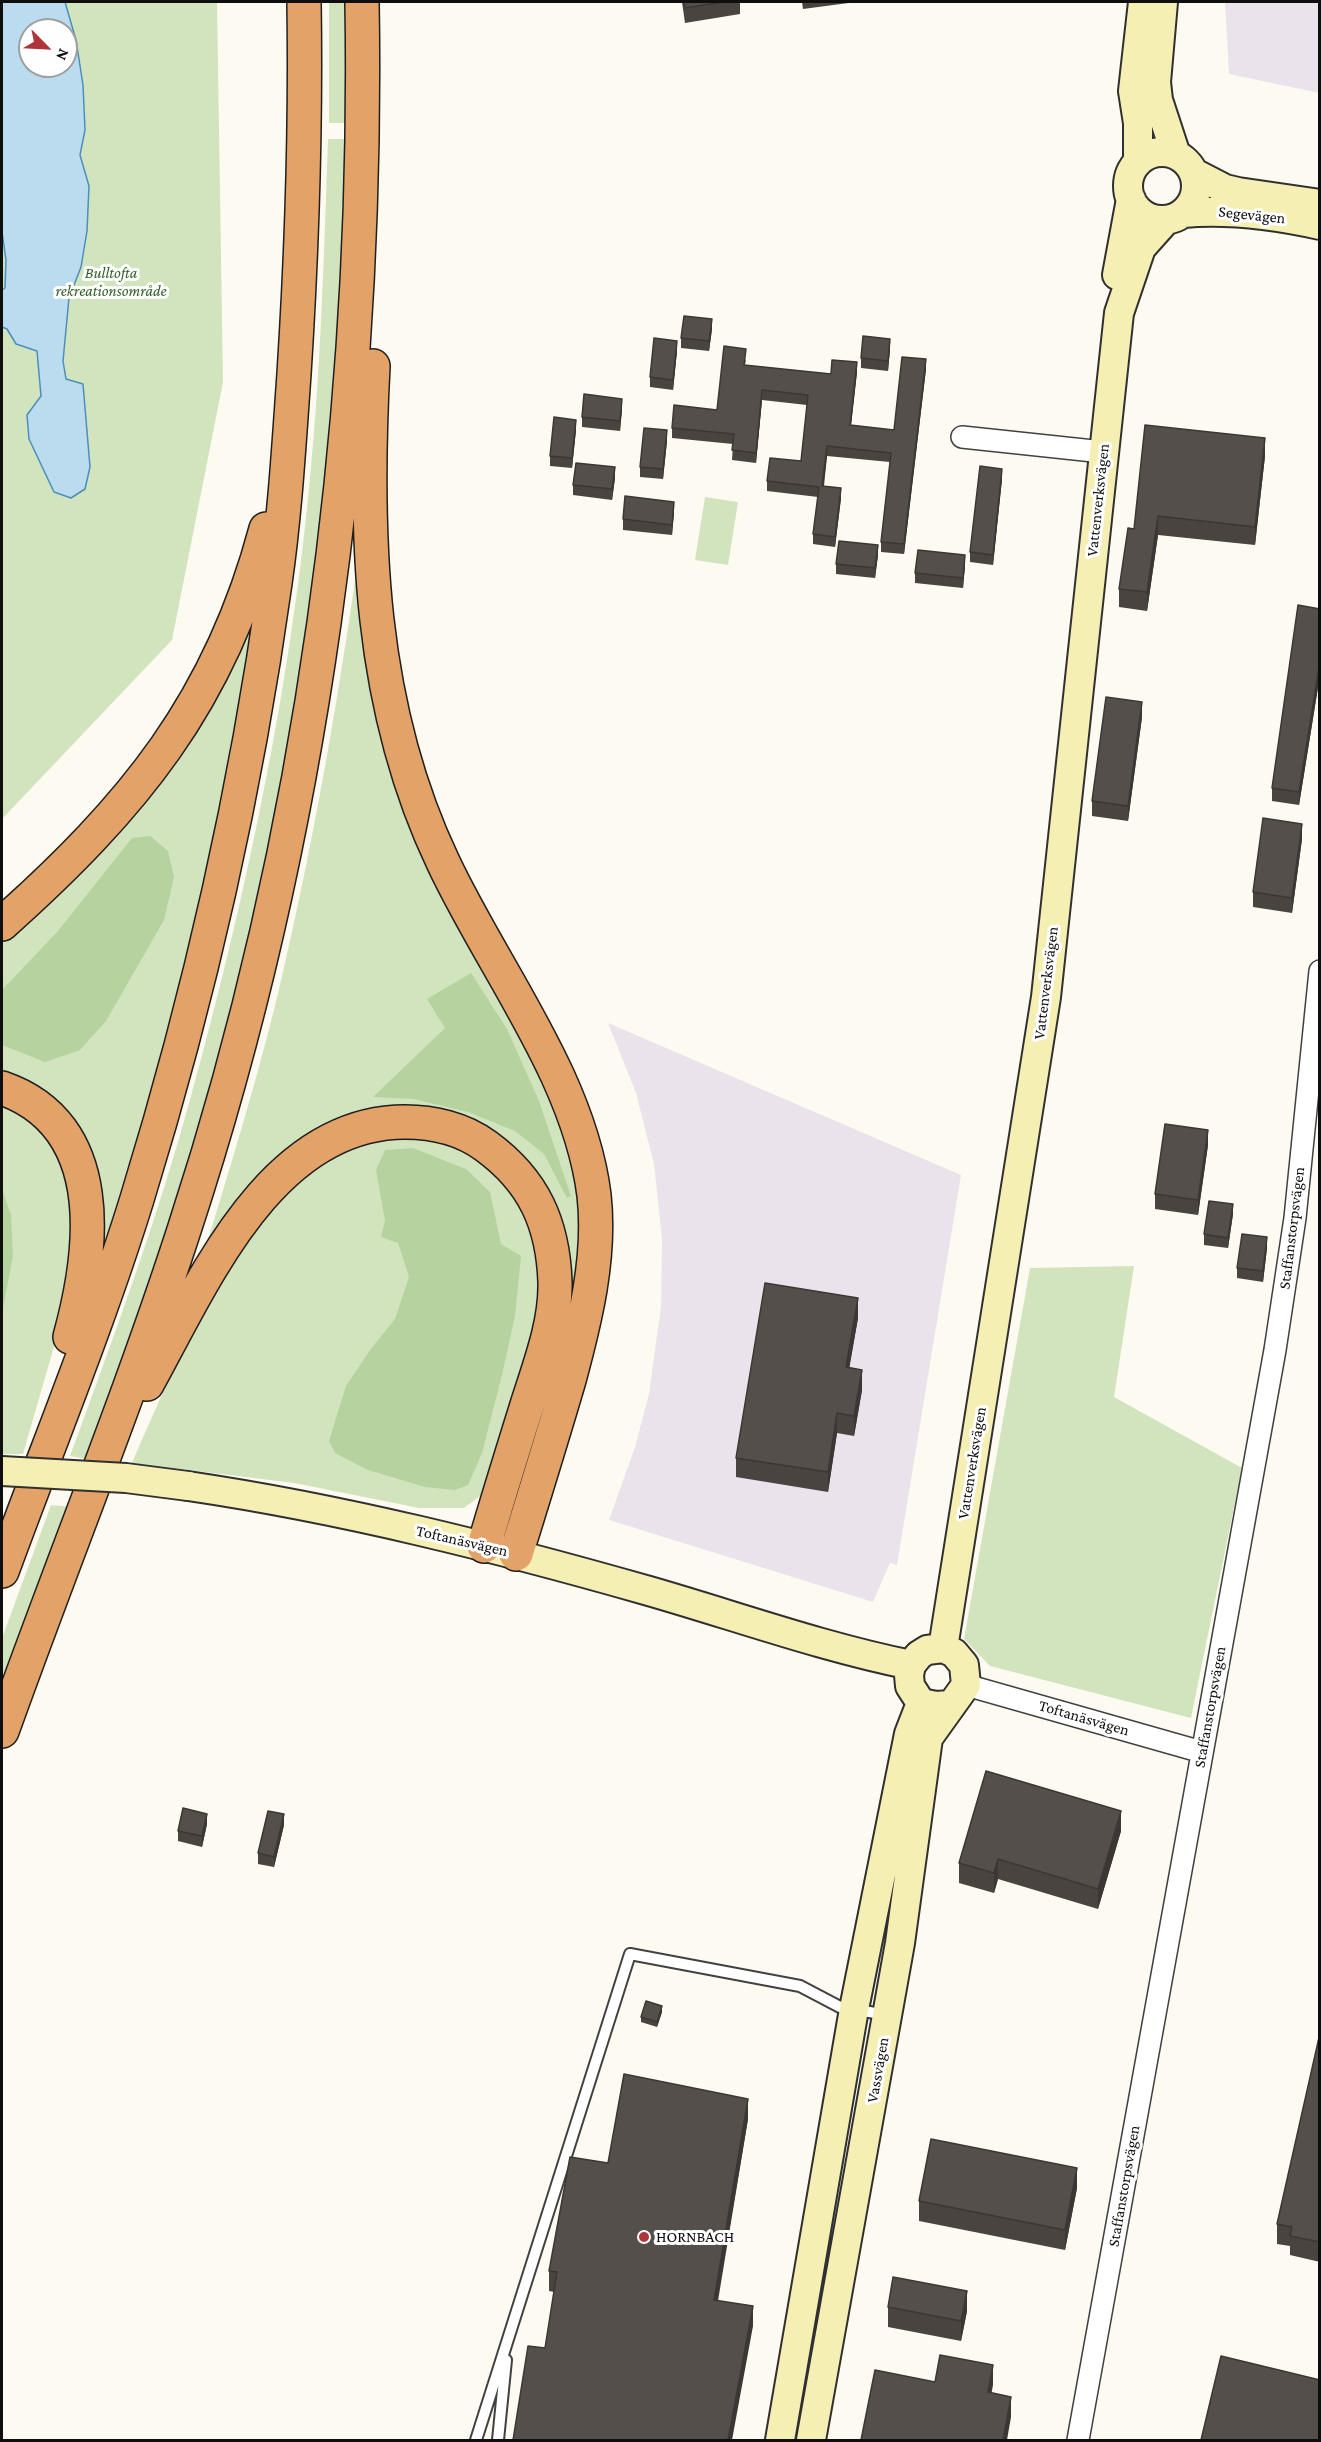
<!DOCTYPE html>
<meta charset="utf-8">
<style>
body{margin:0}
#map{position:relative;width:1321px;height:2442px;overflow:hidden;background:#fdfbf1;font-family:"Crimson Pro",serif}
canvas{display:block}
.frame{position:absolute;inset:0;border:3px solid #0e0e0e;pointer-events:none}
.north{position:absolute;left:18px;top:18px;width:60px;height:60px;box-sizing:border-box;background:#fff;border:2px solid #9f9f9f;border-radius:50%;rotate:114deg;font-size:16px;font-weight:700;line-height:24px;text-align:center;color:#0e0e0e}
.north::after{content:'';display:block;margin:auto;width:21px;height:27px;background:#ae363b;clip-path:polygon(50% 0,100% 100%,50% 72%,0 100%)}
</style>
<div id="map">
<canvas width="1321" height="2442"></canvas>
<div class="frame"></div>
<div class="north">N</div>
</div>
<script>
const g = document.querySelector('canvas').getContext('2d');
g.lineJoin = 'round';
function paint(path, color) { g.fillStyle = color; g.fill(path, 'evenodd'); }
function stroke(path, color, width, dash) { g.strokeStyle = color; g.lineWidth = width; g.lineCap = dash ? 'butt' : 'round'; g.setLineDash(dash || []); g.stroke(path); }
function write(font, color, halo, rows, align = 'center') {
  g.font = font + ' "Crimson Pro",serif'; g.lineWidth = 6; g.setLineDash([]); g.textBaseline = 'middle'; g.strokeStyle = halo; g.fillStyle = color; for (const [text, x, y, turn = 0] of rows) {
    g.save(); g.translate(x, y); g.rotate((+turn || 0) * Math.PI / 180); g.textAlign = isNaN(turn) ? turn : align; if (halo) g.strokeText(text, 0, 0); g.fillText(text, 0, 0); g.restore();
  }
}
const industrial = new Path2D(`
 M1225 2H1319V93L1229 74Z
 M608 1023 961 1175 897 1565 890 1563 873 1602 609 1520 635 1447 649 1394 661 1307 662 1239 654 1164 636 1093Z`);
const green = new Path2D(`
 M2 2H217L223 382 172 640 2 819ZM30 30H66V66H30Z
 M329 2H351L352 123H329Z
 M328 139H350L341 372 296 735 209 1110 92 1460 70 1456C113 1338 158 1218 191 1096 246 897 291 683 310 478 321 365 324 252 328 139Z
 M705 497 738 502 728 565 695 560Z
 M361 538 368 650 520 1028 577 1157 583 1271 537 1451 526 1448 566 1251 440 1113 392 1107 346 1118 199 1269C229 1171 260 1072 283 972 316 829 341 684 361 538Z
 M267 564 258 630 176 1019 89 1302 98 1204 2 1076V940L77 868Z
 M2 1101 48 1133 74 1194 64 1312 23 1454H2Z
 M391 1135 449 1142 478 1158 507 1181 537 1241 542 1308 487 1491 464 1508H419L294 1483 132 1463C180 1354 234 1218 338 1151 352 1142 375 1140 391 1135Z
 M1134 1266 1114 1397 1242 1468 1191 1718 990 1666 964 1639 1030 1268Z
 M51 1505 74 1507 2 1701V1638Z`);
const forest = new Path2D(`
 M150 836 168 851 174 877 164 920 106 1021 80 1050 45 1062 2 1045V990L58 931 132 838Z
 M471 973 507 1029 539 1101 571 1196 567 1198 544 1154 515 1131 468 1112 413 1099 373 1097 445 1028 427 999Z
 M413 1148 466 1169 490 1192 501 1244 521 1256 515 1316 502 1375 482 1453 468 1485 455 1490 425 1487 368 1470 335 1453 329 1441 346 1386 370 1350 395 1319 409 1277 398 1243 381 1237 385 1221 376 1170 385 1150Z
 M2 1189 11 1215 13 1256 2 1313Z`);
const water = new Path2D(`
 M2 2H65L76 40 83 85 85 130 80 155 89 186 87 231 81 267 69 298 63 361 66 379 83 384 90 467 85 489 71 498 54 492 29 439 27 415 41 396 37 351 16 344 7 329 2 327V290L5 288 6 260 2 232ZM30 30H66V66H30Z`);
const lane = new Path2D(`
 M476 2440 630 1954 800 1986 840 2007 887 2015
 M498 2440 506 2360`);
const street = new Path2D(`
 M962 437 1103 452
 M966 1685 1202 1752
 M1078 2440 1275 1350 1295 1218 1320 971`);
const secondary = new Path2D(`
 M1163 2 1156 82 1158 100 1176 155
 M1128 186a34 34 0 1 1 68 0a34 34 0 1 1-68 0Z
 M1138 162V123L1133 91 1143 2
 M1194 173 1225 189 1238 192 1320 204
 M1183 213C1228 209 1275 215 1320 225
 M1117 275 1131 199
 M188 1486C344 1509 498 1548 649 1591 736 1616 822 1647 911 1665
 M943 1648 1046 997 1119 313 1141 248 1166 220
 M780 2440 854 2009 909 1734 921 1703
 M811 2440 900 1943 928 1738 966 1685 964 1665 954 1653 943 1648 927 1650 919 1655 911 1665 909 1675 910 1686 921 1703 936 1706 950 1705`);
const highway = new Path2D(`
 M373 366C364 535 369 707 443 862 493 969 579 1076 594 1195 601 1257 585 1321 569 1380 552 1438 534 1496 516 1554
 M2 924C133 807 220 702 266 529
 M2 1088C109 1125 94 1249 70 1337
 M147 1384C203 1283 270 1122 405 1122 433 1122 463 1129 486 1146 534 1181 553 1224 555 1282 556 1323 540 1364 528 1402 513 1450 498 1498 484 1546
 M2 1571C47 1448 98 1325 137 1199 199 998 246 791 275 583 285 514 289 444 294 374 302 249 306 126 304 2
 M2 1731C62 1563 130 1397 185 1227 313 836 369 413 362 2`);
const secondaryBridge = new Path2D(`
 M2 1471 126 1478 188 1486`);
const wall = new Path2D(`
 M682 2H740V14L685 23Z
 M802 2H856L803 9Z
 M712 329 709 351 681 348V338Z
 M890 349 888 371 861 368V358Z
 M677 351 673 390 650 387V377Z
 M746 359 745 365 831 374 857 372 851 425 894 430 926 369 904 554 881 552V542L890 462 827 456 824 486 841 498 835 547 813 544V534L818 497 767 491V481L801 461 807 405 762 400 756 463 732 460 733 444 672 438V428L717 410Z
 M622 409 620 431 582 427V417Z
 M576 430 572 468 550 466V456Z
 M667 441 663 479 640 477V467Z
 M1265 456 1255 545 1158 535 1147 611 1119 607V589L1134 529Z
 M615 478 612 500 573 495V485Z
 M1002 479 993 565 970 562V552Z
 M674 512 672 535 623 530V519Z
 M878 555 875 578 836 574V564Z
 M965 565 963 588 915 583V573Z
 M1320 609V675L1299 805 1272 801V788Z
 M1142 717 1128 821 1092 816V801Z
 M1302 839 1292 913 1253 907V892Z
 M1208 1145 1198 1215 1155 1209V1194Z
 M1233 1214 1228 1248 1204 1245V1234Z
 M1267 1248 1263 1282 1237 1278V1268Z
 M858 1318 849 1368 862 1390 854 1436 837 1433 828 1492 736 1477V1458Z
 M207 1824 202 1847 178 1841V1831Z
 M284 1825 274 1867 258 1864V1853Z
 M1121 1831 1098 1909 998 1879 994 1893 959 1883V1863Z
 M662 2012 657 2027 641 2022V2017Z
 M1320 2033V2262L1290 2255V2246L1277 2244V2224Z
 M748 2119 718 2301 753 2326 545 2348 554 2292 549 2291V2271L608 2163Z
 M1077 2188 1065 2250 919 2221V2201Z
 M888 2307 967 2311 961 2341 888 2327Z`);
const shadedWall = new Path2D(`
 M712 319V329L709 351V341Z
 M890 339V349L888 371V361Z
 M677 341V351L673 390V380Z
 M926 359V369L904 554V544Z
 M857 362V372L850 435V425Z
 M762 390V400L756 463V453Z
 M622 399V409L620 431V421Z
 M576 420V430L572 468V458Z
 M667 430V441L663 479V469Z
 M1265 438V456L1255 545V527Z
 M827 446V456L822 496V486Z
 M615 467V478L612 500V489Z
 M1002 469V479L993 565V555Z
 M841 488V498L835 547V537Z
 M674 502V512L672 535V525Z
 M1158 516V535L1147 611V592Z
 M878 545V555L875 578V568Z
 M965 555V565L963 588V578Z
 M1320 661V675L1299 805V792Z
 M1142 702V717L1128 821V806Z
 M1302 824V839L1292 913V898Z
 M1208 1130V1145L1198 1215V1200Z
 M1233 1204V1214L1228 1248V1238Z
 M1267 1237V1248L1263 1282V1271Z
 M858 1298V1318L846 1387V1367Z
 M862 1370V1390L854 1436V1416Z
 M837 1413V1433L828 1492V1472Z
 M1121 1811V1831L1098 1909V1889Z
 M207 1814V1824L202 1847V1836Z
 M284 1814V1825L274 1867V1857Z
 M998 1859V1879L994 1893V1873Z
 M662 2006V2012L657 2027V2022Z
 M748 2099V2119L714 2320V2300Z
 M1077 2168V2188L1065 2250V2230Z
 M967 2291V2311L961 2341V2321Z
 M753 2306V2326L732 2440H728Z
 M993 2365V2385L988 2412V2392Z
 M1011 2397V2417L1007 2440H1003Z`);
const building = new Path2D(`
 M684 2H723L685 8Z
 M684 316 712 319 709 341 681 338Z
 M863 336 890 339 888 361 861 358Z
 M654 338 677 341 673 380 650 377Z
 M724 346 746 349 744 365 831 374 832 360 857 362 850 425 894 430 902 357 926 359 904 544 881 542 891 453 827 446 822 486 841 488 835 537 813 534 819 487 767 481 770 458 801 461 808 395 762 390 756 453 732 450 734 434 672 428 674 405 717 410Z
 M584 394 622 399 620 421 582 417Z
 M554 417 576 420 572 458 550 456Z
 M1145 425 1265 438 1255 527 1158 516 1147 592 1119 589 1128 528 1134 529Z
 M644 428 667 430 663 469 640 467Z
 M576 463 615 467 612 489 573 485Z
 M980 466 1002 469 993 555 970 552Z
 M625 496 674 502 672 525 623 519Z
 M839 541 878 545 875 568 836 564Z
 M918 550 965 555 963 578 915 573Z
 M1298 605 1320 609V661L1299 792 1272 788Z
 M1106 697 1142 702 1128 806 1092 801Z
 M1263 818 1302 824 1292 898 1253 892Z
 M1165 1124 1208 1130 1198 1200 1155 1194Z
 M1209 1201 1233 1204 1228 1238 1204 1234Z
 M1242 1234 1267 1237 1263 1271 1237 1268Z
 M765 1283 858 1298 846 1367 862 1370 854 1416 837 1413 828 1472 736 1458Z
 M986 1771 1121 1811 1098 1889 998 1859 994 1873 959 1863Z
 M183 1808 207 1814 202 1836 178 1831Z
 M268 1811 284 1814 274 1857 258 1853Z
 M646 2001 662 2006 657 2022 641 2017Z
 M1320 2033V2242L1290 2236 1292 2227 1277 2224Z
 M624 2074 748 2099 714 2300 753 2306 728 2440H513L528 2346 545 2348 557 2272 549 2271 570 2157 608 2163Z
 M931 2139 1077 2168 1065 2230 919 2201Z
 M893 2277 967 2291 961 2321 888 2307Z
 M940 2355 993 2365 988 2392 1011 2397 1003 2440H861L875 2370 935 2382Z
 M1221 2356 1320 2380V2440H1201Z`);
const markers = [
 [644,2237,6,"#ae363b"]
];
const streetNames = [
 ["Segevägen",1252,215,6],
 ["Vattenverksvägen",1098,500,-84],
 ["Vattenverksvägen",1046,983,-83],
 ["Staffanstorpsvägen",1292,1228,-83],
 ["Vattenverksvägen",972,1463,-81],
 ["Toftanäsvägen",462,1541,13],
 ["Staffanstorpsvägen",1210,1707,-80],
 ["Toftanäsvägen",1084,1718,16],
 ["Vassvägen",878,2070,-80],
 ["Staffanstorpsvägen",1124,2186,-80]
];
const parkNames = [
 ["Bulltofta",111,273],
 ["rekreationsområde",111,291]
];
const poiNames = [
 ["HORNBACH",656,2237]
];
paint(industrial, '#ebe3eb');
paint(green, '#d1e4be');
paint(forest, '#b6d39f');
paint(water, '#bbdbef');
stroke(water, '#4a8fbd', 1.5);
stroke(lane, '#414141', 14);
stroke(street, '#414141', 24);
stroke(secondary, '#303030', 32);
stroke(highway, '#1f1f1f', 36);
stroke(lane, '#fff', 10);
stroke(street, '#fff', 21);
stroke(secondary, '#f6efb3', 28);
stroke(highway, '#e3a268', 33);
stroke(secondaryBridge, '#303030', 32, []);
stroke(secondaryBridge, '#f6efb3', 28);
paint(wall, '#494440');
paint(shadedWall, '#3c3734');
paint(building, '#554f4b');
stroke(building, '#3c3734', 1.5);
for (const [x, y, r, color] of markers) { const dot = new Path2D(); dot.arc(x, y, r, 0, 2 * Math.PI); g.fillStyle = color; g.fill(dot); stroke(dot, '#fff', 2); }
write('16px', '#0e0e0e', '#fff', streetNames);
write('italic 16px', '#315e26', '#fff', parkNames);
write('16px', '#0e0e0e', '#fff', poiNames, 'left');
</script>
